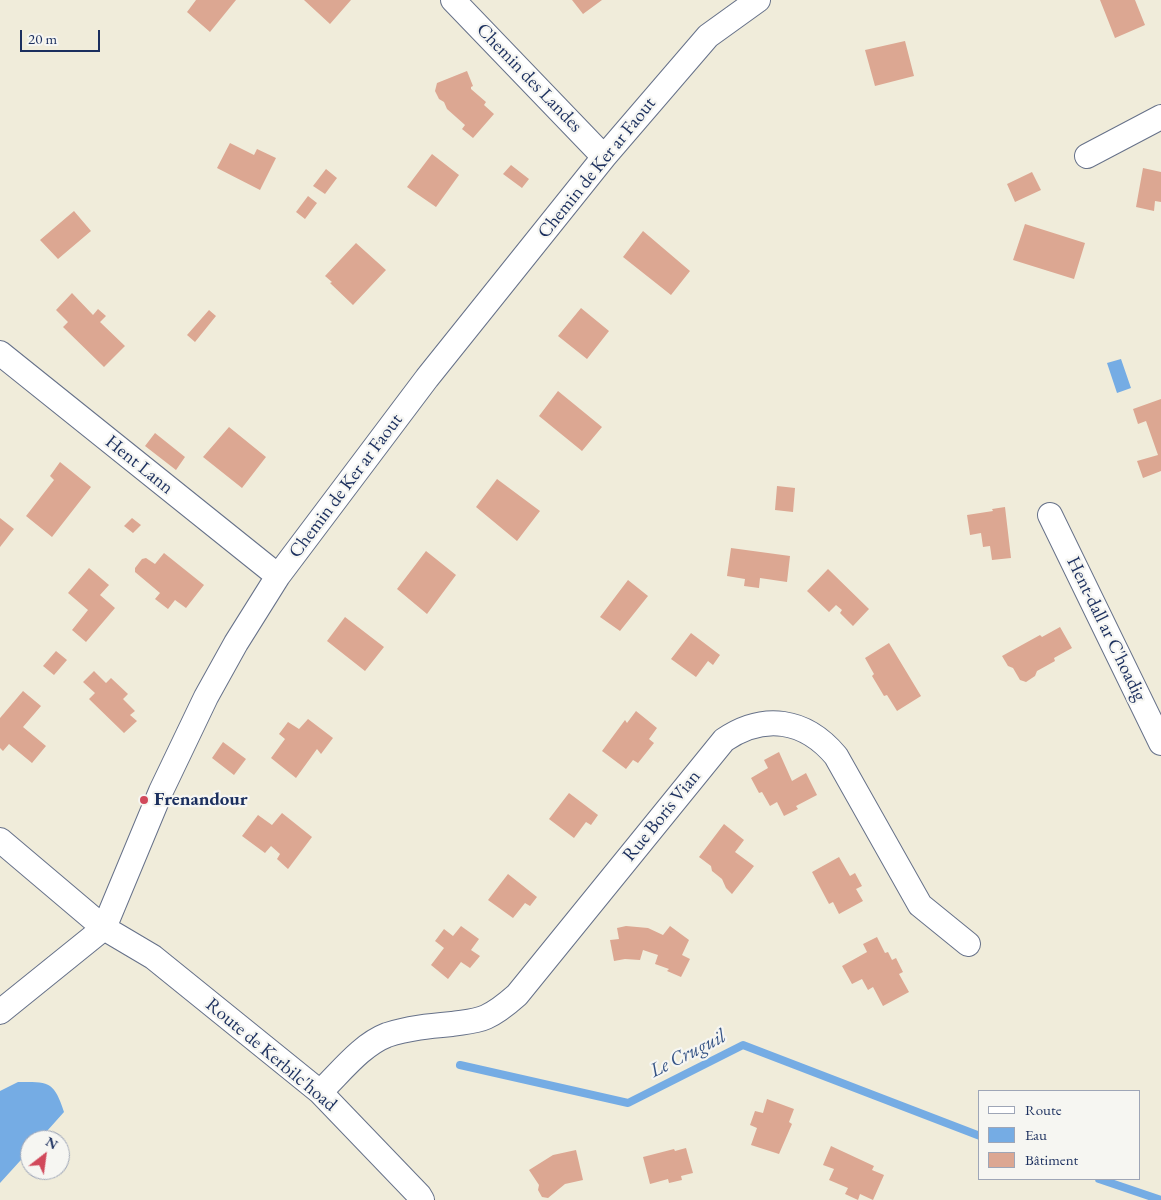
<!DOCTYPE html>
<meta charset="utf-8">
<style>
body{margin:0}
#map{position:relative;width:1161px;height:1200px;overflow:hidden;background:#f0ecda;font-family:"EB Garamond",serif}
canvas{display:block}
.legend{position:absolute;left:978px;top:1090px;width:162px;height:90px;box-sizing:border-box;background:#f6f6f2;border:1px solid #9ea6b7;margin:0;padding:6px 9px;list-style:none;font-size:15px;color:#1b2f5e}
.legend li{display:flex;align-items:center;gap:10px;height:25px}
.legend b{width:25px;border:1px solid #9ea6b7}
.north{position:absolute;left:20px;top:1130px;width:50px;height:50px;box-sizing:border-box;background:#f6f6f2;border:1px solid #9ea6b7;border-radius:50%;rotate:30deg;font-size:14px;font-weight:700;line-height:20px;text-align:center;color:#1b2f5e}
.north::after{content:'';display:block;margin:auto;width:18px;height:22px;background:#d1495b;clip-path:polygon(50% 0,100% 100%,50% 72%,0 100%)}
.scale{position:absolute;left:20px;top:30px;width:80px;height:22px;box-sizing:border-box;border:2px solid #1b2f5e;border-top:0;padding-left:6px;font-size:15px;line-height:18px;white-space:nowrap;color:#1b2f5e;-webkit-text-stroke:4px #f6f6f2;paint-order:stroke}
</style>
<div id="map">
<canvas width="1161" height="1200"></canvas>
<ul class="legend">
<li><b style="height:6px;background:#fff"></b>Route</li>
<li><b style="height:14px;background:#75ace4"></b>Eau</li>
<li><b style="height:14px;background:#dca792"></b>Bâtiment</li>
</ul>
<div class="north">N</div>
<div class="scale">20 m</div>
</div>
<script>
const g = document.querySelector('canvas').getContext('2d');
g.lineJoin = 'round';
function paint(path, color) { g.fillStyle = color; g.fill(path, 'evenodd'); }
function stroke(path, color, width, dash) { g.strokeStyle = color; g.lineWidth = width; g.lineCap = dash ? 'butt' : 'round'; g.setLineDash(dash || []); g.stroke(path); }
function write(font, color, halo, rows, align = 'center') {
  g.font = font + ' "EB Garamond",serif'; g.lineWidth = 4.5; g.setLineDash([]); g.textBaseline = 'middle'; g.strokeStyle = halo; g.fillStyle = color; for (const [text, x, y, turn = 0] of rows) {
    g.save(); g.translate(x, y); g.rotate((+turn || 0) * Math.PI / 180); g.textAlign = isNaN(turn) ? turn : align; if (halo) g.strokeText(text, 0, 0); g.fillText(text, 0, 0); g.restore();
  }
}
const water = new Path2D(`
 M1121 359 1131 388 1117 393 1107 363Z
 M18 1082C49 1082 54 1081 64 1112L39 1140H30V1150L0 1183V1091Z`);
const stream = new Path2D(`
 M460 1065 628 1103 743 1045 980 1136
 M1099 1179 1161 1200`);
const building = new Path2D(`
 M196 0H236L210 32 187 12Z
 M304 0H351L330 24Z
 M572 0H602L583 14Z
 M1100 0H1135L1145 25 1115 38Z
 M905 41 914 76 875 86 865 50Z
 M467 71 473 86 471 87V89L486 102 484 105 494 114 473 138 462 129 465 125 447 109 444 102 439 99 435 91 437 83Z
 M230 143 254 155 257 149 276 158 260 190 217 168Z
 M432 154 459 175 436 207 407 187Z
 M511 165 529 179 522 188 503 174Z
 M1143 168 1161 172V202L1155 201 1154 211 1136 207Z
 M326 169 337 178 325 194 313 186Z
 M1032 172 1041 190 1015 202 1007 184Z
 M308 196 317 203 305 219 296 212Z
 M74 211 91 231 58 259 40 240Z
 M1025 224 1085 243 1074 279 1013 260Z
 M643 231 690 271 671 295 623 257Z
 M356 243 386 270 353 305 330 283 332 282 325 276Z
 M72 293 93 315 98 309 106 316 100 322 125 346 104 367 63 327 68 322 56 310Z
 M581 308 609 331 587 359 558 336Z
 M209 310 216 316 195 342 187 335Z
 M558 391 602 427 582 451 539 416Z
 M1161 399V471L1143 478 1137 461 1158 455 1146 421 1138 424 1133 409Z
 M229 427 266 457 242 488 203 457Z
 M155 433 185 457 176 470 145 446Z
 M60 462 91 487 52 537 26 516 54 480 50 476Z
 M497 479 540 511 517 541 476 507Z
 M777 486 795 488 793 512 775 510Z
 M1005 507 1011 558 992 560 990 546 983 547 981 533 970 535 967 515 993 511 992 509Z
 M0 518 14 529 0 547Z
 M132 518 141 525 133 533 124 526Z
 M731 548 790 556 787 582 760 578 759 588 744 586 745 579 727 576Z
 M426 551 456 575 427 614 397 589Z
 M164 553 204 585 186 608 175 600 168 609 155 599 160 593 135 572V568L142 559 146 558 155 564Z
 M89 568 109 585 100 595 115 608 86 642 72 630 88 610 68 593Z
 M828 569 869 609 853 626 840 613 842 610 836 605 829 612 807 591Z
 M628 580 648 596 620 631 600 617Z
 M345 617 384 647 365 671 327 641Z
 M1060 627 1072 648 1054 658 1055 661 1037 671 1035 676 1026 682 1020 680 1013 668 1008 666 1002 656 1040 635 1042 637Z
 M691 633 720 655 713 665 708 661 696 677 671 659Z
 M889 643 921 696 897 711 887 695 884 696 872 676 874 674 865 658Z
 M56 651 67 660 54 675 43 666Z
 M94 671 106 683 111 678 128 694 123 699 135 711 130 715 137 721 124 733 89 699 95 693 83 682Z
 M23 691 41 706 23 727 46 746 32 763 9 744 3 751 0 748V718Z
 M636 711 657 728 649 739 654 743 638 763 633 760 626 769 602 751 625 720 627 723Z
 M308 719 333 738 321 754 317 749 296 778 271 758 285 739 279 734 288 722 299 729Z
 M223 742 246 759 234 775 212 758Z
 M779 752 792 781 806 773 817 795 796 806 798 809 784 816 777 802 770 806 762 792 759 793 751 778 768 768 764 760Z
 M569 793 598 815 591 825 586 822 574 838 549 819Z
 M282 813 312 837 288 869 277 859 280 854 271 846 265 853 242 836 258 815 272 825Z
 M724 824 744 840 735 852 754 866 732 894 726 888 722 879 712 871 711 866 699 857Z
 M839 857 850 876 855 873 862 886 856 889 863 901 839 914 833 902 829 904 812 872Z
 M508 874 537 897 530 906 525 903 513 918 488 900Z
 M461 926 479 939 471 950 480 956 470 968 461 962 448 979 431 965 444 948 435 941 444 929 453 936Z
 M626 926 648 928 663 935 670 926 689 940 682 955 690 959 681 977 667 971 669 969 655 964 658 955 643 950 640 960 625 959 614 961 610 940 619 939 617 928Z
 M877 937 885 953 888 952 892 960 896 958 903 972 899 974 909 992 883 1006 873 987 868 990 862 979 852 984 842 966 867 952 863 944Z
 M767 1099 794 1109 789 1122 792 1124 779 1154 751 1145 757 1128 750 1125 755 1111 763 1113Z
 M831 1146 874 1166 872 1170 884 1175 873 1200 860 1194 858 1200 845 1194 848 1188 829 1180 834 1169 823 1165Z
 M686 1148 693 1173 681 1176 682 1180 669 1183 668 1179 650 1184 643 1157 674 1149 675 1151Z
 M576 1150 583 1180 565 1184 548 1198 542 1197 538 1190 539 1185 529 1170 553 1155Z`);
const minor = new Path2D(`
 M453 0 604 157
 M1087 156 1161 117
 M0 353 278 576
 M1050 515 1161 743
 M0 840 104 928 153 957 320 1092 419 1195 422 1200
 M0 1012 104 928 161 791 206 697 236 643 278 576 427 378 604 157 708 36 758 0
 M320 1092C340 1073 361 1045 387 1035 408 1028 430 1026 452 1024 463 1022 475 1022 486 1017 497 1012 508 1003 517 995L724 740C764 713 805 719 836 756L920 905 968 944`);
const markers = [
 [144,800,5,"#d1495b"]
];
const streetNames = [
 ["Chemin des Landes",529,78,46],
 ["Chemin de Ker ar Faout",597,168,-51],
 ["Hent Lann",139,465,39],
 ["Chemin de Ker ar Faout",346,486,-53],
 ["Hent-dall ar C'hoadig",1106,629,64],
 ["Rue Boris Vian",662,816,-51],
 ["Route de Kerbilc'hoad",271,1055,40]
];
const poiNames = [
 ["Frenandour",154,800]
];
const waterNames = [
 ["Le Cruguil",688,1054,-27]
];
paint(water, '#75ace4');
stroke(stream, '#75ace4', 8);
paint(building, '#dca792');
stroke(minor, '#667189', 26);
stroke(minor, '#fff', 24);
for (const [x, y, r, color] of markers) { const dot = new Path2D(); dot.arc(x, y, r, 0, 2 * Math.PI); g.fillStyle = color; g.fill(dot); stroke(dot, '#f6f6f2', 2); }
write('19px', '#1b2f5e', '#f6f6f2', streetNames);
write('bold 19px', '#1b2f5e', '#f6f6f2', poiNames, 'left');
write('italic 20px', '#365486', '#f6f6f2', waterNames);
</script>
